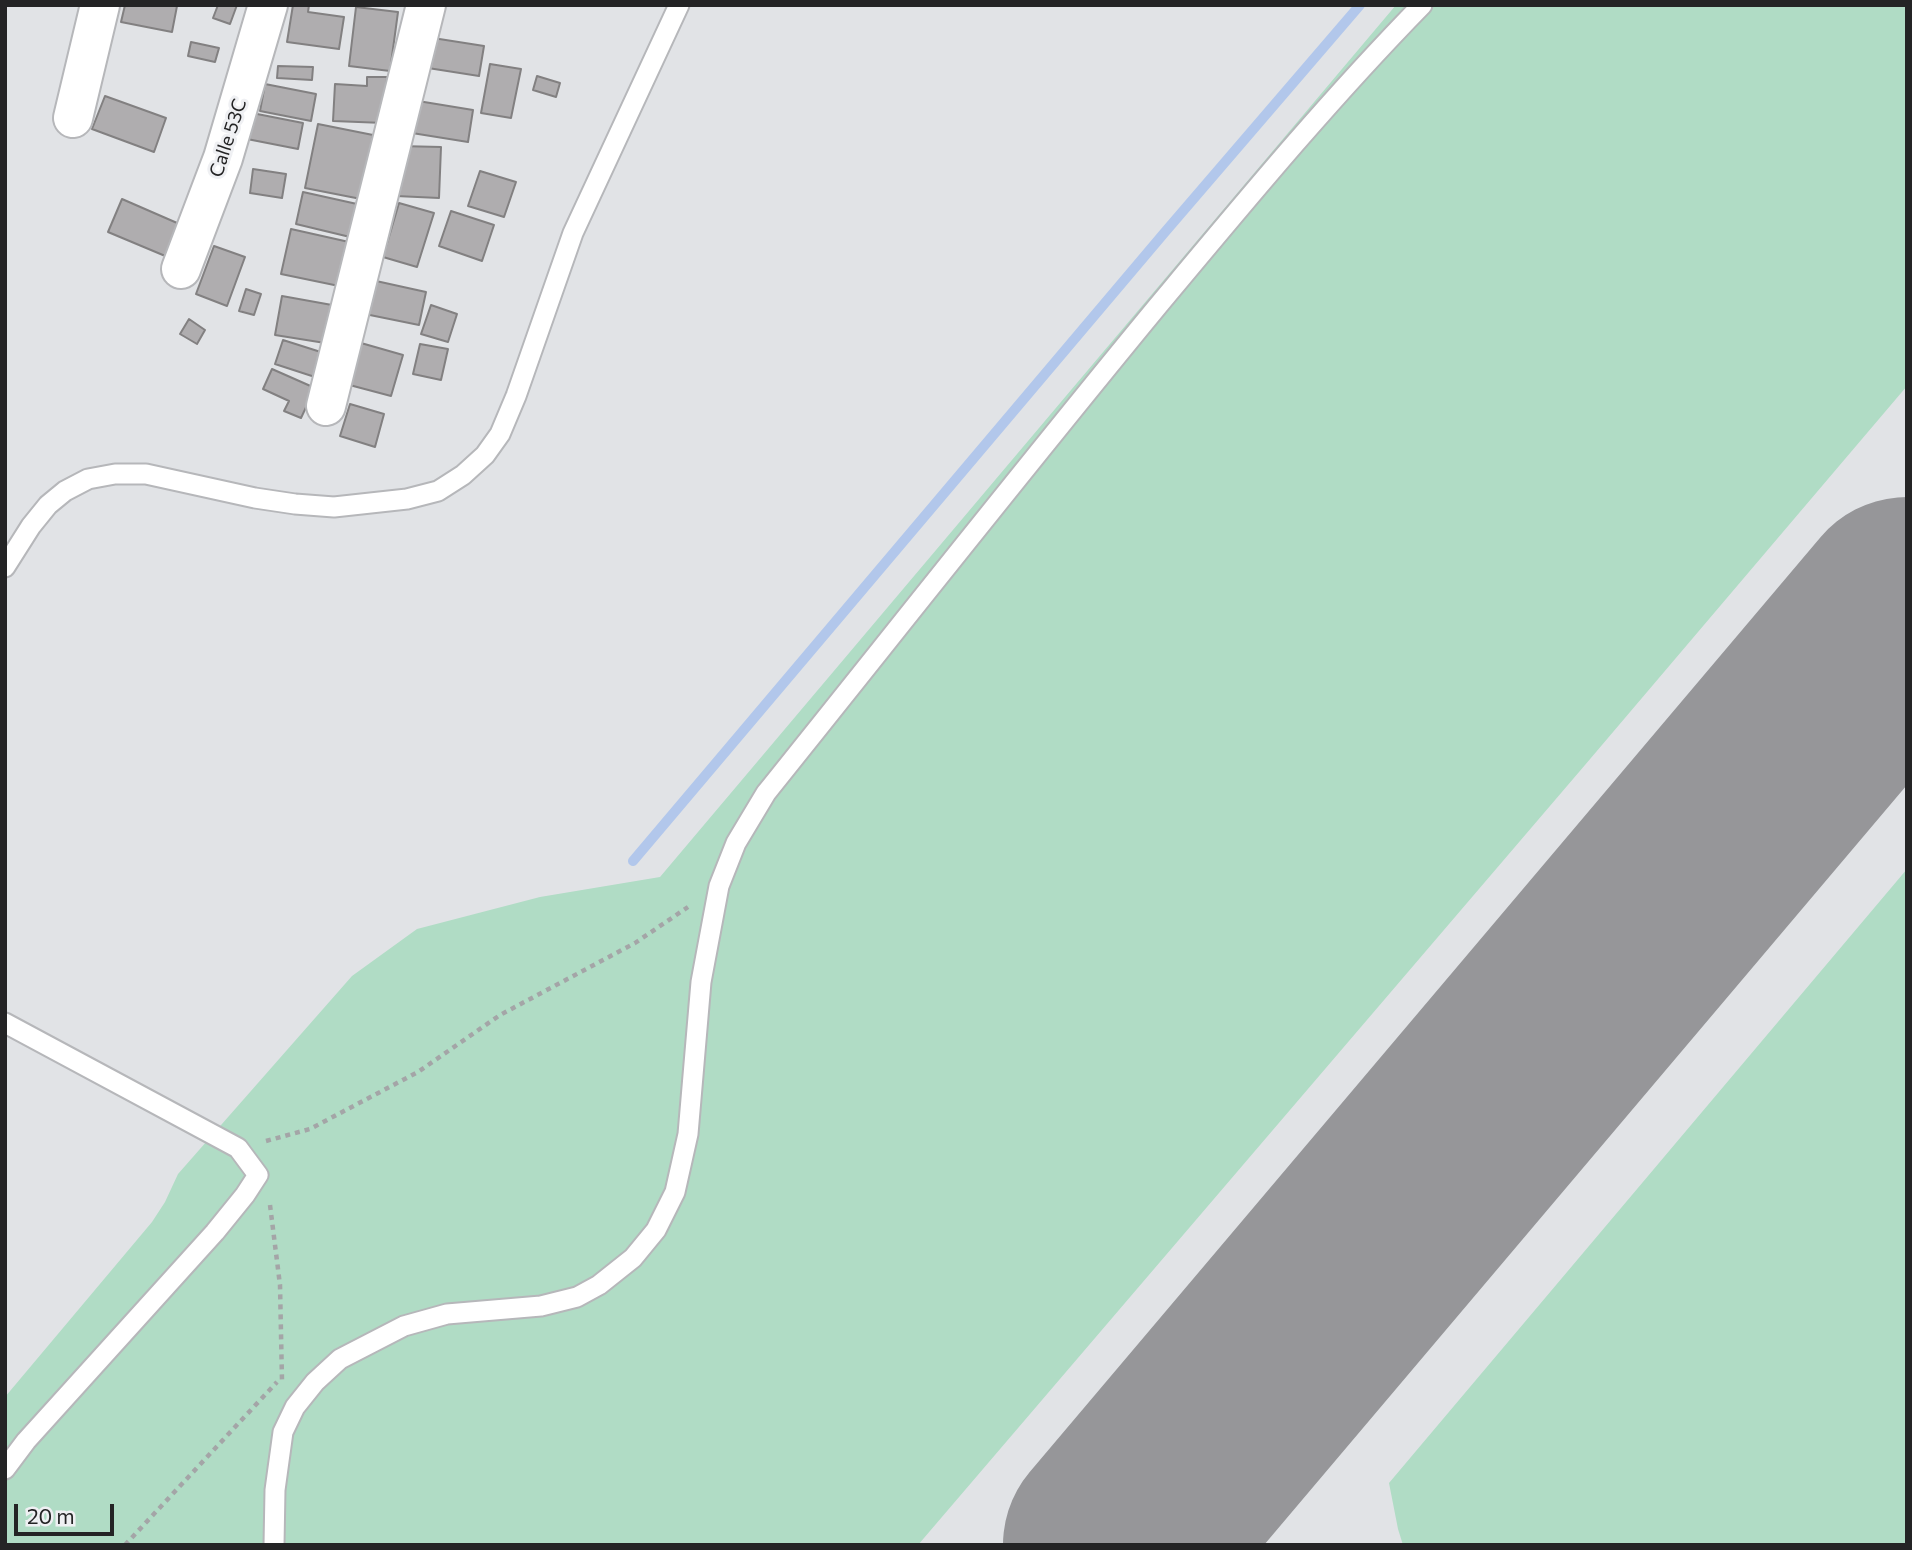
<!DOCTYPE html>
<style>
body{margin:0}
#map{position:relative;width:1912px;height:1550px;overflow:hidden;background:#e1e3e6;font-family:Commissioner,sans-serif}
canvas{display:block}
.frame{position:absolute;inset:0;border:7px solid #242425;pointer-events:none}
.scale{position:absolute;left:14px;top:1504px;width:100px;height:32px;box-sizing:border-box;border:4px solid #242425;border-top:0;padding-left:9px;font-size:21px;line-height:24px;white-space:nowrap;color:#242425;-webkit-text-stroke:5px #eff0f3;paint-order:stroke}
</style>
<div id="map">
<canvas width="1912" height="1550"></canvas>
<div class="frame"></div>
<div class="scale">20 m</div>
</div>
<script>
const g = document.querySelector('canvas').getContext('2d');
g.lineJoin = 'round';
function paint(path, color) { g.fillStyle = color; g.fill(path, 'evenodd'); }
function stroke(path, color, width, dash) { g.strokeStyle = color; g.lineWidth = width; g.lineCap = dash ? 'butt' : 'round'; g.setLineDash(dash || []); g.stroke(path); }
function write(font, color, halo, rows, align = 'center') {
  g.font = font + ' Commissioner,sans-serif'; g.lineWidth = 6; g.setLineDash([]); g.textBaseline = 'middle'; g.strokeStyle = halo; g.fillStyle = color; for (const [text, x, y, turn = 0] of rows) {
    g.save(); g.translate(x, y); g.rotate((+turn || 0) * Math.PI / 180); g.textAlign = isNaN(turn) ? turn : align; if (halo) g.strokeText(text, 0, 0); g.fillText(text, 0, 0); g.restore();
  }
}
const green = new Path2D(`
 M1396 5H1907V386L1585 765 918 1545H5V1397L152 1222 165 1202 178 1174 352 976 417 929 540 897 660 877Z
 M1907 869V1545H1403L1398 1529 1389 1483Z`);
const stream = new Path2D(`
 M633 861 1165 232 1360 5`);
const taxiway = new Path2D(`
 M1186 1545C1187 1491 1204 1458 1228 1412`);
const runway = new Path2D(`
 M1116 1545 1907 610`);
const building = new Path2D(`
 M125 5 177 6 172 32 121 22Z
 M218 5H237L230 24 213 18Z
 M293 5H309L308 12 344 17 339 49 287 42Z
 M356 7 398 12 390 71 349 66Z
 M433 38 484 46 479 76 428 68Z
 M191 42 219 48 215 62 188 56Z
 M490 64 521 69 511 118 481 113Z
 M278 66 313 67 312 80 277 78Z
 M537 76 560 83 556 97 533 90Z
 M367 77H387L384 123 333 121 335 84 367 86Z
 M265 84 316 94 311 121 260 111Z
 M105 96 166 118 154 152 92 129Z
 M418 101 473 110 468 142 412 133Z
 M252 113 303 123 298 149 247 139Z
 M318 124 373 135 361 199 305 188Z
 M399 146 441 147 439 198 396 196Z
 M253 169 286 174 282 198 250 193Z
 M480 171 516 182 504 217 468 206Z
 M303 192 357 204 350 237 296 224Z
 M122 199 184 226 170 258 108 232Z
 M399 203 434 213 417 267 383 257Z
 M451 211 494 225 482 261 439 246Z
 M291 229 349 242 339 286 281 274Z
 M214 246 245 257 227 306 196 294Z
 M367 279 426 292 419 325 360 313Z
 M246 289 261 294 254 315 239 311Z
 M282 296 332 305 325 343 275 335Z
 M431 305 457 314 448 342 421 334Z
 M189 319 205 330 197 344 180 334Z
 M283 340 327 354 318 378 275 364Z
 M354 341 403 355 391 396 342 383Z
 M420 344 448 349 441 380 413 374Z
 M272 369 315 388 301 418 284 411 289 401 263 389Z
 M350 404 384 414 375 447 340 436Z`);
const path = new Path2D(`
 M266 1141 310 1129 418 1072 500 1015 635 943 688 907
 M270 1205 280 1285 282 1381
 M125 1545 277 1382`);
const service = new Path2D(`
 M5 567 31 526 48 505 65 491 88 479 115 474H146L255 498 295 504 334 507 407 499 438 491 463 475 485 455 500 434 516 396 573 233 679 5
 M5 1023 238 1148 258 1175 245 1195 215 1232 26 1441 5 1469
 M274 1545 275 1490 283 1432 295 1407 315 1382 340 1359 404 1326 447 1314 541 1306 577 1297 599 1285 633 1258 656 1230 675 1192 688 1134 701 982 719 886 736 843 766 793C896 631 1025 467 1157 307 1243 204 1328 101 1422 5`);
const minor = new Path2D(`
 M73 118 100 5
 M181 269 223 158 268 5
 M326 406 426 5`);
const streetNames = [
 ["Calle 53C",228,138,-72]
];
paint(green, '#b0dcc5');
stroke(stream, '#b2c7eb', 10);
stroke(taxiway, '#969699', 91);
stroke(runway, '#969699', 226);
paint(building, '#afadaf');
stroke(building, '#828081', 2);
stroke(service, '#b6b7ba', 23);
stroke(minor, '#b6b7ba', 42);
stroke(path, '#a4a5a7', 4.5, [5, 5]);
stroke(service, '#fff', 19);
stroke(minor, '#fff', 38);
write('19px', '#242425', '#eff0f3', streetNames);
</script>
